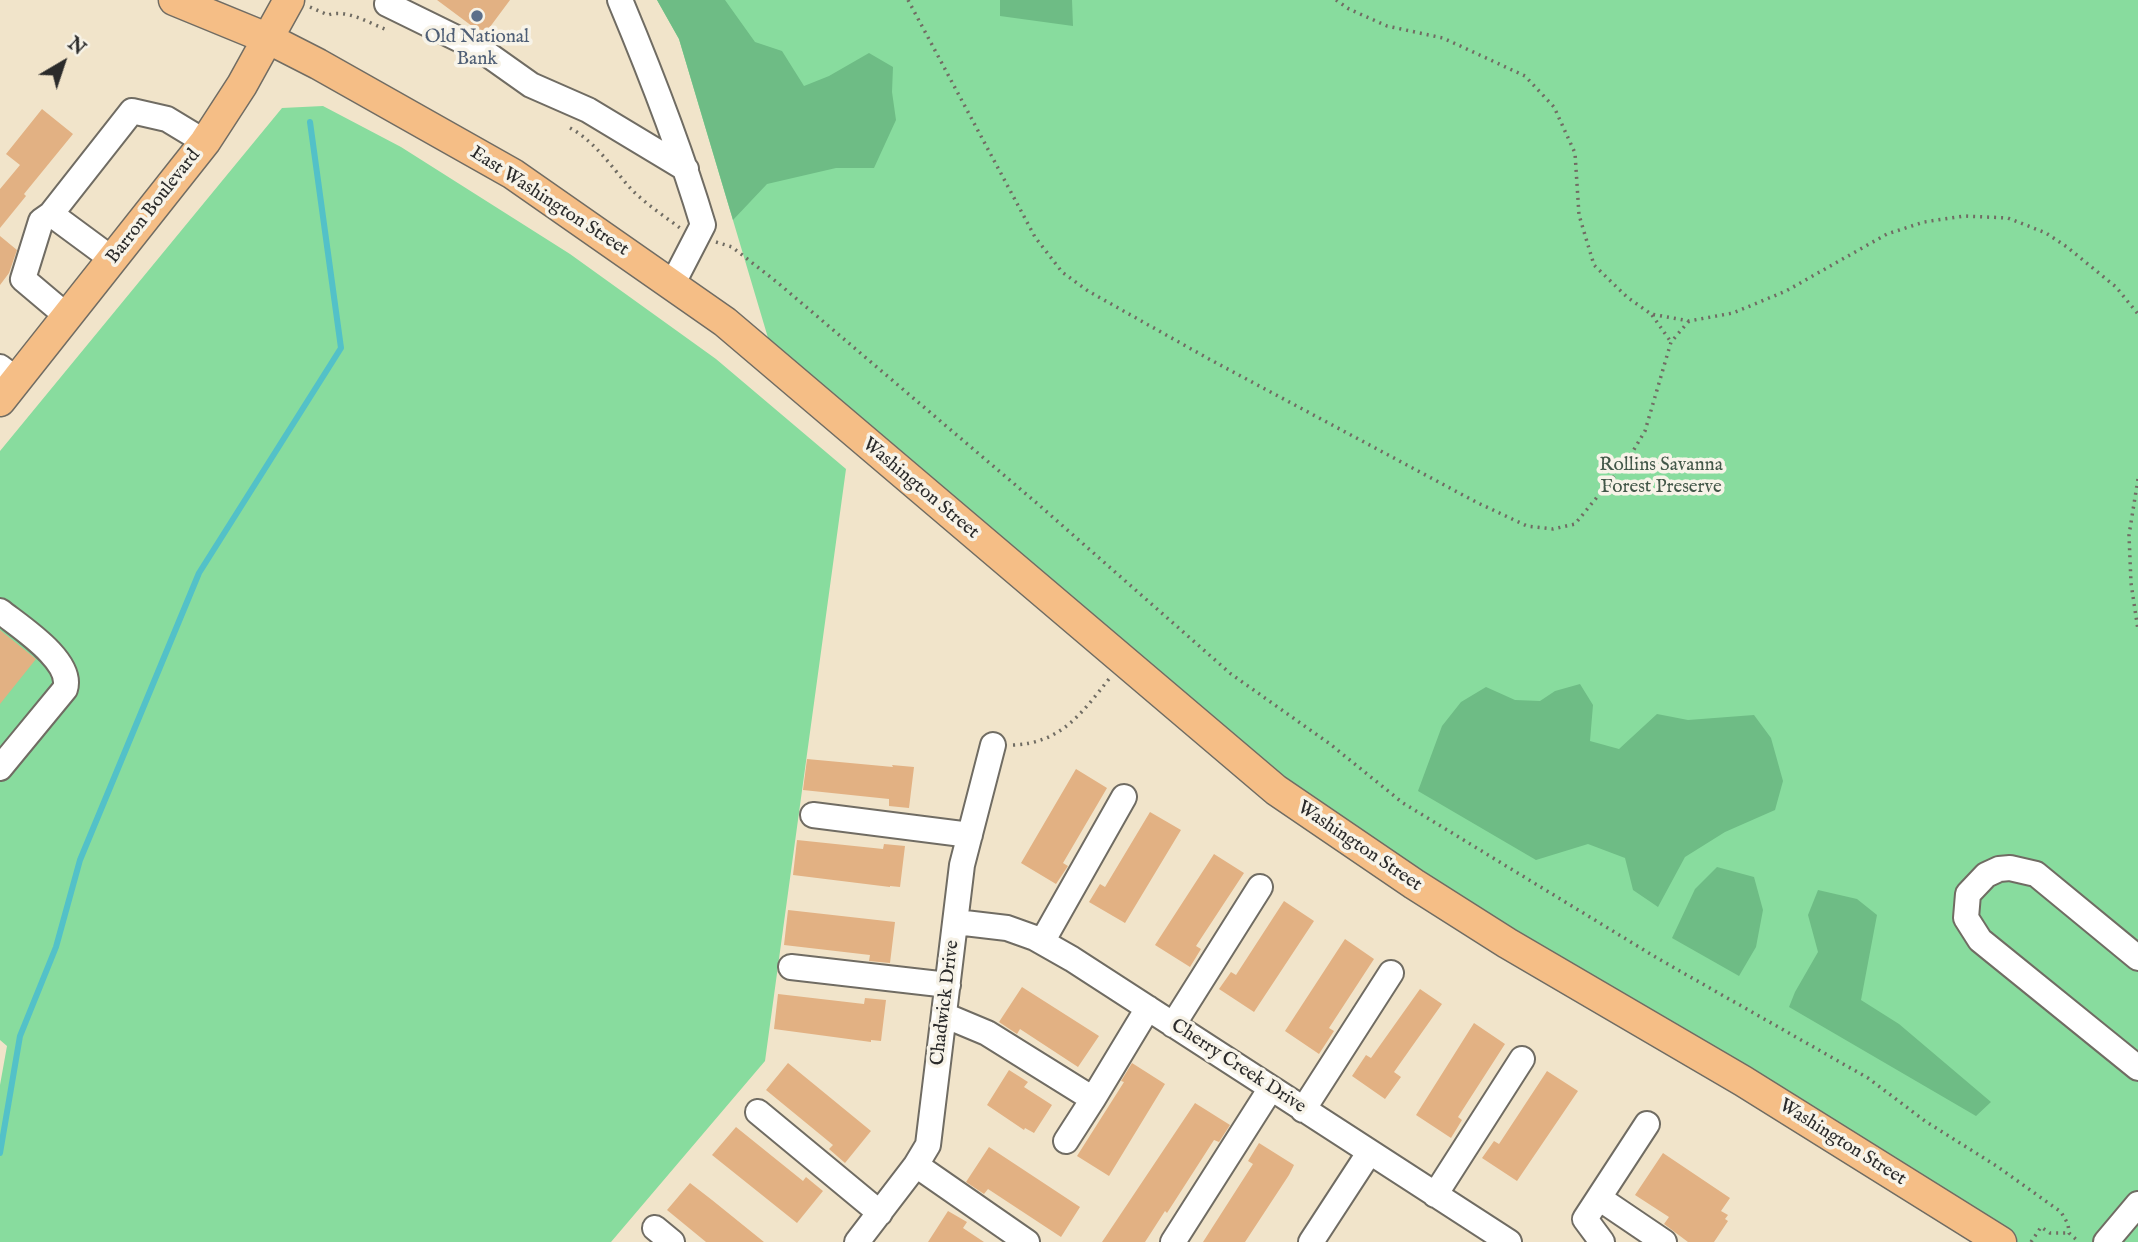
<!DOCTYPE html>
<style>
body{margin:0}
#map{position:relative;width:2138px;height:1242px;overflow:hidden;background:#f1e4ca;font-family:"IM FELL English",serif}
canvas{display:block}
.north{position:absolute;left:28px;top:28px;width:70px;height:70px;-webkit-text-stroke:5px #f7f3e8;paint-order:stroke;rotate:39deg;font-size:19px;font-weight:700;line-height:28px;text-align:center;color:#2b2b2b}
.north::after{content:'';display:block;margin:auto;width:24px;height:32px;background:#2b2b2b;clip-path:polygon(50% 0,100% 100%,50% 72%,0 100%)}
</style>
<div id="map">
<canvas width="2138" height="1242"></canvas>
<div class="north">N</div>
</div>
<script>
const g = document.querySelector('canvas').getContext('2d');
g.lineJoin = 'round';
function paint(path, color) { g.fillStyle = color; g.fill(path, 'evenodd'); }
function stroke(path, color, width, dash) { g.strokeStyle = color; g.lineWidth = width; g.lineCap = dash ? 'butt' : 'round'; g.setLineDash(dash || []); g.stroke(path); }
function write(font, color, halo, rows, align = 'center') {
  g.font = font + ' "IM FELL English",serif'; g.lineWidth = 7; g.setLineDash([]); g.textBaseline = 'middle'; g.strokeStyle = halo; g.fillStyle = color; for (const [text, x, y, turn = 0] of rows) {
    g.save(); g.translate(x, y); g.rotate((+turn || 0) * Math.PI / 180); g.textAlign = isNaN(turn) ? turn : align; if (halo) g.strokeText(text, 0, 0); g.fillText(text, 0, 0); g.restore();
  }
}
const green = new Path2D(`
 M657 0H2138V1242H2001L1414 884 777 368 679 39Z
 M323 106 401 147 570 254 716 359 846 469 765 1061 611 1242H0V1085L7 1046 0 1040V451L282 108Z`);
const forest = new Path2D(`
 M657 0H725L755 42 782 51 804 86 829 76 869 53 893 67 892 92 896 120 874 168H836L767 184 733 220 679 39Z
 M1000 0H1072L1073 26 1000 16Z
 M1580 684 1593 705 1590 741 1619 749 1657 714 1688 720 1754 715 1771 738 1783 781 1775 810 1725 832 1685 857 1658 907 1633 890 1625 858 1588 844 1536 860 1418 791 1442 726 1461 702 1486 687 1515 700 1540 701 1555 691Z
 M1717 867 1754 877 1763 910 1756 947 1739 976 1672 938 1695 889Z
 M1818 890 1857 899 1877 915 1861 1000 1899 1024 1991 1102 1976 1116 1789 1007 1795 992 1818 952 1808 915Z`);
const stream = new Path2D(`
 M0 1153 20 1036 56 947 80 860 199 573 341 348 310 122`);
const building = new Path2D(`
 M437 0H510L484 35Z
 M42 109 73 134 24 194 26 196 0 228V189L20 165 6 154Z
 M0 236 17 250 9 273 0 285Z
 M0 630 36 659 0 704Z
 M807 759 893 767 892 765 914 767 909 808 889 806V799L803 790Z
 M1076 769 1107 788 1063 863 1068 866 1056 884 1021 863Z
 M1150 812 1181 830 1125 923 1089 902 1100 884 1105 887Z
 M797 840 883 849 884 844 905 846 900 887 890 886V887L793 875Z
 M1214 854 1244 873 1196 946 1201 949 1190 967 1155 945Z
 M1284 901 1314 921 1254 1012 1219 989 1231 972 1236 975Z
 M788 910 895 922 890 963 869 961 870 955 784 945Z
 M1345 939 1374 959 1329 1028 1334 1031 1319 1054 1285 1031Z
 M1022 987 1099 1036 1078 1067 1020 1029 1017 1034 999 1022Z
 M1420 989 1442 1004 1394 1072 1401 1077 1385 1099 1352 1076 1366 1055 1371 1058Z
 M778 994 864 1004 865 998 886 1000 881 1041 871 1040V1042L774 1029Z
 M1474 1023 1505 1044 1458 1117 1462 1120 1451 1138 1416 1115Z
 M788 1063 871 1131 845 1163 829 1149 833 1145 766 1090Z
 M1132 1063 1165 1084 1109 1176 1077 1156 1124 1082 1121 1081Z
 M1009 1070 1028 1082 1024 1087 1052 1105 1034 1133 1025 1128 1024 1130 987 1105Z
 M1547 1071 1578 1091 1517 1181 1482 1158 1494 1141 1499 1144Z
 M1195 1103 1230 1125 1219 1142 1214 1140 1167 1213 1165 1211 1145 1242H1102Z
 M736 1127 803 1181 806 1177 823 1191 797 1223 712 1155Z
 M1259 1143 1294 1165 1289 1175 1245 1242H1203L1253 1164 1248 1161Z
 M989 1147 1080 1207 1061 1237 988 1189 984 1194 966 1182Z
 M1663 1153 1730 1198 1721 1211 1728 1215 1725 1219 1728 1221 1714 1242H1688L1664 1224 1669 1217 1635 1195Z
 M690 1183 712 1200 764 1242H706L667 1210Z
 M948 1211 967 1222 963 1228 984 1242H928Z`);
const path = new Path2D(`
 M908 0 1035 237 1062 272 1088 291 1209 359 1476 502 1527 526 1553 529 1575 524 1629 458 1645 431 1671 342 1689 321
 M1336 0 1349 9 1387 26 1443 38 1525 76 1554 107 1575 153 1579 215 1594 265 1627 297 1651 314 1689 321 1733 313 1786 291 1887 234 1924 222 1964 216 2008 218 2046 233 2067 247 2116 287 2138 314
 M310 7 328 15C346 9 367 22 385 29
 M570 128C596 142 612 168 632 190 646 204 664 216 680 228
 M716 242 732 247 778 283 1039 505 1231 674 1330 744 1403 803 1657 958 1868 1078 1925 1121 1998 1167 2061 1212 2068 1224 2069 1233 2079 1242
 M1652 315 1671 342
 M2138 479 2129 535 2131 583 2138 630
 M1013 745C1061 743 1081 714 1109 679
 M2031 1242 2041 1227 2050 1233H2069`);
const minor = new Path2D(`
 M389 0 387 4 483 51 531 85 588 110 686 169
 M620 0C651 74 680 148 703 225L672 285
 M51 214 41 221 23 279 68 317
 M112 259 51 214 132 111 167 119 205 142
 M0 367 17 380
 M0 611C20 627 74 661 65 689L0 768
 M813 815 970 835
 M956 922 1007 928 1035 938 1072 959 1509 1242
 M1042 942 1124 797
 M2138 958 2036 874 2010 868 1999 869 1986 875 1968 894 1966 918 1980 940 2138 1068
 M791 967 948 985
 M944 1015 987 1033 1093 1099 1148 1008
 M1173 1025 1260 887
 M1303 1110 1391 973
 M758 1112 880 1213
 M1066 1141 1093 1099
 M916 1165 1027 1242
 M1435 1195 1522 1059
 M1599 1198 1664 1242
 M655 1228 672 1242
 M857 1242 916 1165 928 1145 962 865 993 745
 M1173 1242 1271 1088
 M1311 1242 1369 1153
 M1602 1242 1585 1219 1647 1124
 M2106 1242 2138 1204`);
const major = new Path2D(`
 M174 0 269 39 318 64 513 174 725 322 1276 790 1414 884 1507 943 1743 1081 2001 1242
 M0 401 205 142 242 85 289 0`);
const markers = [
 [477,16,7,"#5c6f8a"]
];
const serviceNames = [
 ["Old National",477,38],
 ["Bank",477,60]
];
const streetNames = [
 ["East Washington Street",549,202,33],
 ["Barron Boulevard",154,207,-52],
 ["Washington Street",920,489,40],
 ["Washington Street",1359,847,34],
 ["Chadwick Drive",946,1003,-83],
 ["Cherry Creek Drive",1238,1067,33],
 ["Washington Street",1842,1143,32]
];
const parkNames = [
 ["Rollins Savanna",1661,466],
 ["Forest Preserve",1661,488]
];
paint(green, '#88dc9e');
paint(forest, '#6ebc85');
stroke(stream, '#53c1c8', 6);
paint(building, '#e2b183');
stroke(minor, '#706c63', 28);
stroke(major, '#706c63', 33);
stroke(path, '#706c63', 3.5, [2, 5]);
stroke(minor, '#fff', 24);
stroke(major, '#f5be86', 30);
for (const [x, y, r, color] of markers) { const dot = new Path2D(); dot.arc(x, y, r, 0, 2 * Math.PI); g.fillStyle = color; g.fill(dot); stroke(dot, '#f7f3e8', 2.5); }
write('19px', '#4e5e75', '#f7f3e8', serviceNames);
write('19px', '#2b2b2b', '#f7f3e8', streetNames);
write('19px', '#425748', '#f7f3e8', parkNames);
</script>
